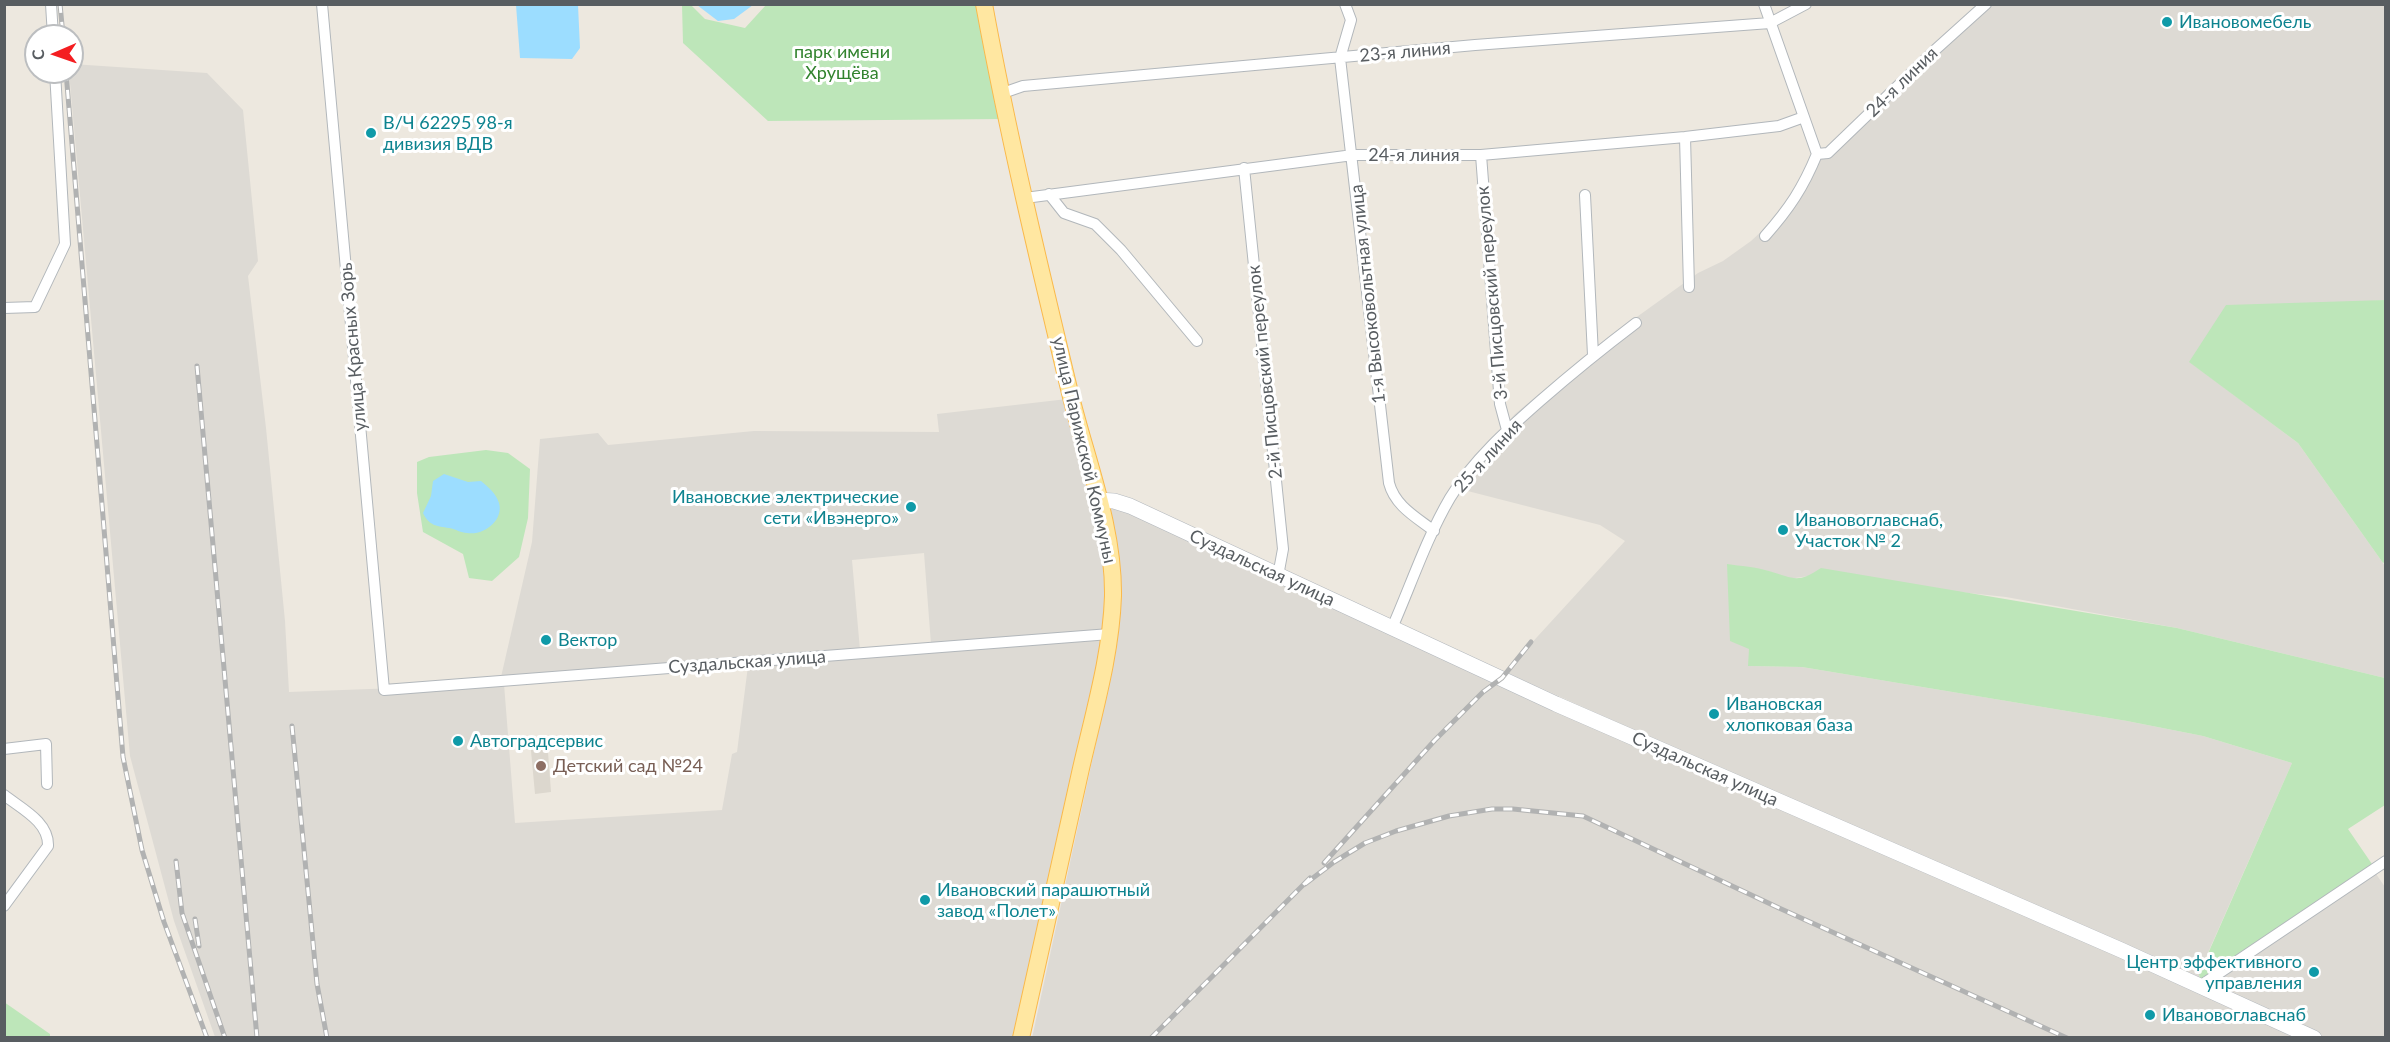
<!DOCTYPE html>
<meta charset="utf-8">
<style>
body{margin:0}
#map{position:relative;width:2390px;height:1042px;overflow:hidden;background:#ede8df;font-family:Lato,sans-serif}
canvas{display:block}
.frame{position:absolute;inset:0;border:6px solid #585d61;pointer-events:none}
.north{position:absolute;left:24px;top:24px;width:60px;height:60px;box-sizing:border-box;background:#fff;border:2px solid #bcbec0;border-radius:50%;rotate:268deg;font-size:16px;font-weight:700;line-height:24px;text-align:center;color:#585d61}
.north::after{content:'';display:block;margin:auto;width:21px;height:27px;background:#f41e21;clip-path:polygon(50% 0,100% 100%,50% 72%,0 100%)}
</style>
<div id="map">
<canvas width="2390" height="1042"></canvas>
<div class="frame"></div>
<div class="north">С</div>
</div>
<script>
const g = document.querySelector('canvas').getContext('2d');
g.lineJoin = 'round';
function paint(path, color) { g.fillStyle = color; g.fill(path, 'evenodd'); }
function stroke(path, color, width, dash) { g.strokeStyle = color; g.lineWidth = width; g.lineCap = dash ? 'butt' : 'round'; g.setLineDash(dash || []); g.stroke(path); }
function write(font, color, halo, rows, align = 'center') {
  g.font = font + ' Lato,sans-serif'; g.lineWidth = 6; g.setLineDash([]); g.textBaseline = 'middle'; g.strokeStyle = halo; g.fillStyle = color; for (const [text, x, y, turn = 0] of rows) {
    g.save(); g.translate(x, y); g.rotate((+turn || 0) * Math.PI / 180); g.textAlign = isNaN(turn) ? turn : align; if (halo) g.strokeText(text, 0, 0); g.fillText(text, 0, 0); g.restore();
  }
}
const industrial = new Path2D(`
 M1978 5H2385V300L2359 302 2190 362 2298 443 2383 563 2386 568 2385 678 2177 628 2006 597 1809 576 1788 579 1768 571 1727 565 1749 649V666L1802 667 2127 721 2203 736 2292 763 2199 973 2201 984 1505 672 1625 541 1600 525 1456 488 1465 470 1515 414 1602 342 1698 273 1723 261 1751 241 1787 208 1822 151 1850 134 1889 90Z
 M72 64 207 73 243 110 258 261 248 276 266 428 285 621 289 692 504 684 515 823 722 810 732 754 737 752 748 666 1104 640 1018 1037H215L174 921 130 756 69 72H72Z
 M1067 399 1105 559V630L931 644 924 553 852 560 860 650 501 677 532 542 540 439 598 433 608 445 754 431 939 432 937 414Z
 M1113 503 2303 1038H1032L1117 646 1119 610 1108 510Z
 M2374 871 2385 887V1037H2322L2206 985Z`);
const education = new Path2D(`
 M547 739 551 792 535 794 530 740Z`);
const green = new Path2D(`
 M682 5H691L705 19 745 28 766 5H977L1002 119 768 121 683 43Z
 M2385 300 2386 561 2383 563 2298 443 2189 362 2226 305Z
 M486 450 508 453 530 469 528 518 519 557 492 581 469 578 463 554 423 532 417 493V462L429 457Z
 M1727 564C1741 566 1756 567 1769 571 1794 578 1797 584 1821 568L2177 628 2385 678V805L2348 829 2374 867 2201 984 2199 974 2292 763 2203 736 2127 721 1802 667 1748 666 1749 649 1730 641Z
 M4 1002 50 1034V1037H5Z`);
const water = new Path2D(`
 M516 5H578L580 48 572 59 520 58Z
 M697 5H753L734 19 718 21Z
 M444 474 468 482 481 481C488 487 496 493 499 503 504 520 484 536 467 533 461 533 456 529 449 528 437 526 429 526 423 513L431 496 433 481Z`);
const minor = new Path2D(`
 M51 4 53 36
 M322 4 384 690 1110 634
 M1345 4 1351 20 1340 58 1389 483C1395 506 1416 517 1434 531
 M1764 4 1817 154
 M1000 94 1023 86 1475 45 1770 23 1806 4
 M1685 137 1689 287
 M1817 154 1828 153 1935 50 1986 4
 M1481 155 1500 404 1507 430
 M1244 168 1283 549 1278 576
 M1049 194 1064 213 1095 224 1121 250 1197 341
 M1585 195 1593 355
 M1025 198 1353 155H1481L1685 137 1779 126 1804 117
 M1765 236C1789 209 1803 188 1817 154
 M4 308 35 307 65 244 55 72
 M1392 628C1411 585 1426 539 1450 498 1473 460 1507 430 1540 401 1571 374 1603 348 1636 323
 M4 749 46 744 47 784
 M4 795C22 809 49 822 48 846L4 906
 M2200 986 2386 861`);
const secondary = new Path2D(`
 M1098 500 1114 501 1130 506 1556 704 2121 950 2314 1038`);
const primary = new Path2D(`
 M984 4C1008 135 1039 264 1070 393 1086 459 1114 527 1113 596 1111 656 1093 715 1080 773 1060 861 1040 949 1021 1038`);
const rail = new Path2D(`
 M60 4 63 36
 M66 72 123 757 142 850 164 922 207 1038
 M197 366 257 1038
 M292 726 317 984 327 1038
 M176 861 182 913 225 1038
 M1324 863 1435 740 1483 692 1502 678 1531 642
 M1305 884 1334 862 1365 843 1396 831 1449 816 1492 809H1513L1583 816 1779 908 2067 1038
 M195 919 199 946
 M1151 1038 1310 878`);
const markers = [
 [2167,22,6,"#0f9aa8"],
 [371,133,6,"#0f9aa8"],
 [911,507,6,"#0f9aa8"],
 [1783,530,6,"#0f9aa8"],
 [546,640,6,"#0f9aa8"],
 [1714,714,6,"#0f9aa8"],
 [458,741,6,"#0f9aa8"],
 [541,766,6,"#8d6e63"],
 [925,900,6,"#0f9aa8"],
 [2314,972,6,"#0f9aa8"],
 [2150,1015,6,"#0f9aa8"]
];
const cultureNames = [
 ["Ивановомебель",2179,22],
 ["В/Ч 62295 98-я",383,123],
 ["дивизия ВДВ",383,144],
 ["Ивановские электрические",899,497,"right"],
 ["сети «Ивэнерго»",899,518,"right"],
 ["Ивановоглавснаб,",1795,520],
 ["Участок № 2",1795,541],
 ["Вектор",558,640],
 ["Ивановская",1726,704],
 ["хлопковая база",1726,725],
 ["Автоградсервис",470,741],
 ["Ивановский парашютный",937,890],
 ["завод «Полет»",937,911],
 ["Центр эффективного",2302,962,"right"],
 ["управления",2302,983,"right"],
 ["Ивановоглавснаб",2162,1015]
];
const parkNames = [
 ["парк имени",842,52],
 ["Хрущёва",842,73]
];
const streetNames = [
 ["23-я линия",1405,52,-5],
 ["24-я линия",1902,82,-44],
 ["24-я линия",1414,155],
 ["3-й Писцовский переулок",1492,293,-95],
 ["1-я Высоковольтная улица",1368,294,-96],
 ["улица Красных Зорь",353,347,-95],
 ["2-й Писцовский переулок",1265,372,-96],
 ["улица Парижской Коммуны",1084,450,77],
 ["25-я линия",1488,456,-48],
 ["Суздальская улица",1262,568,25],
 ["Суздальская улица",747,662,-4],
 ["Суздальская улица",1705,769,24]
];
const educationNames = [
 ["Детский сад №24",553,766]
];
paint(industrial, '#dddad4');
paint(education, '#dcd7ce');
paint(green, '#bde6b9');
paint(water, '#9cddff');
stroke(minor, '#b2b7bb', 12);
stroke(secondary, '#b3b8bd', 16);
stroke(primary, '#fab94b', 18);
stroke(minor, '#fff', 10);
stroke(secondary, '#fff', 15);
stroke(primary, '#ffe7a1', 16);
stroke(rail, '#b1b2b2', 5);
stroke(rail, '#fff', 3, [9]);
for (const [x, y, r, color] of markers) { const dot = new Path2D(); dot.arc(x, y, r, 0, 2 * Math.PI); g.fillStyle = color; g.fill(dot); stroke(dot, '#fff', 2); }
write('18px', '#0d838f', '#fff', cultureNames, 'left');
write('18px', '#32832e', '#fff', parkNames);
write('18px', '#585d61', '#fff', streetNames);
write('18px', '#785e54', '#fff', educationNames, 'left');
</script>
